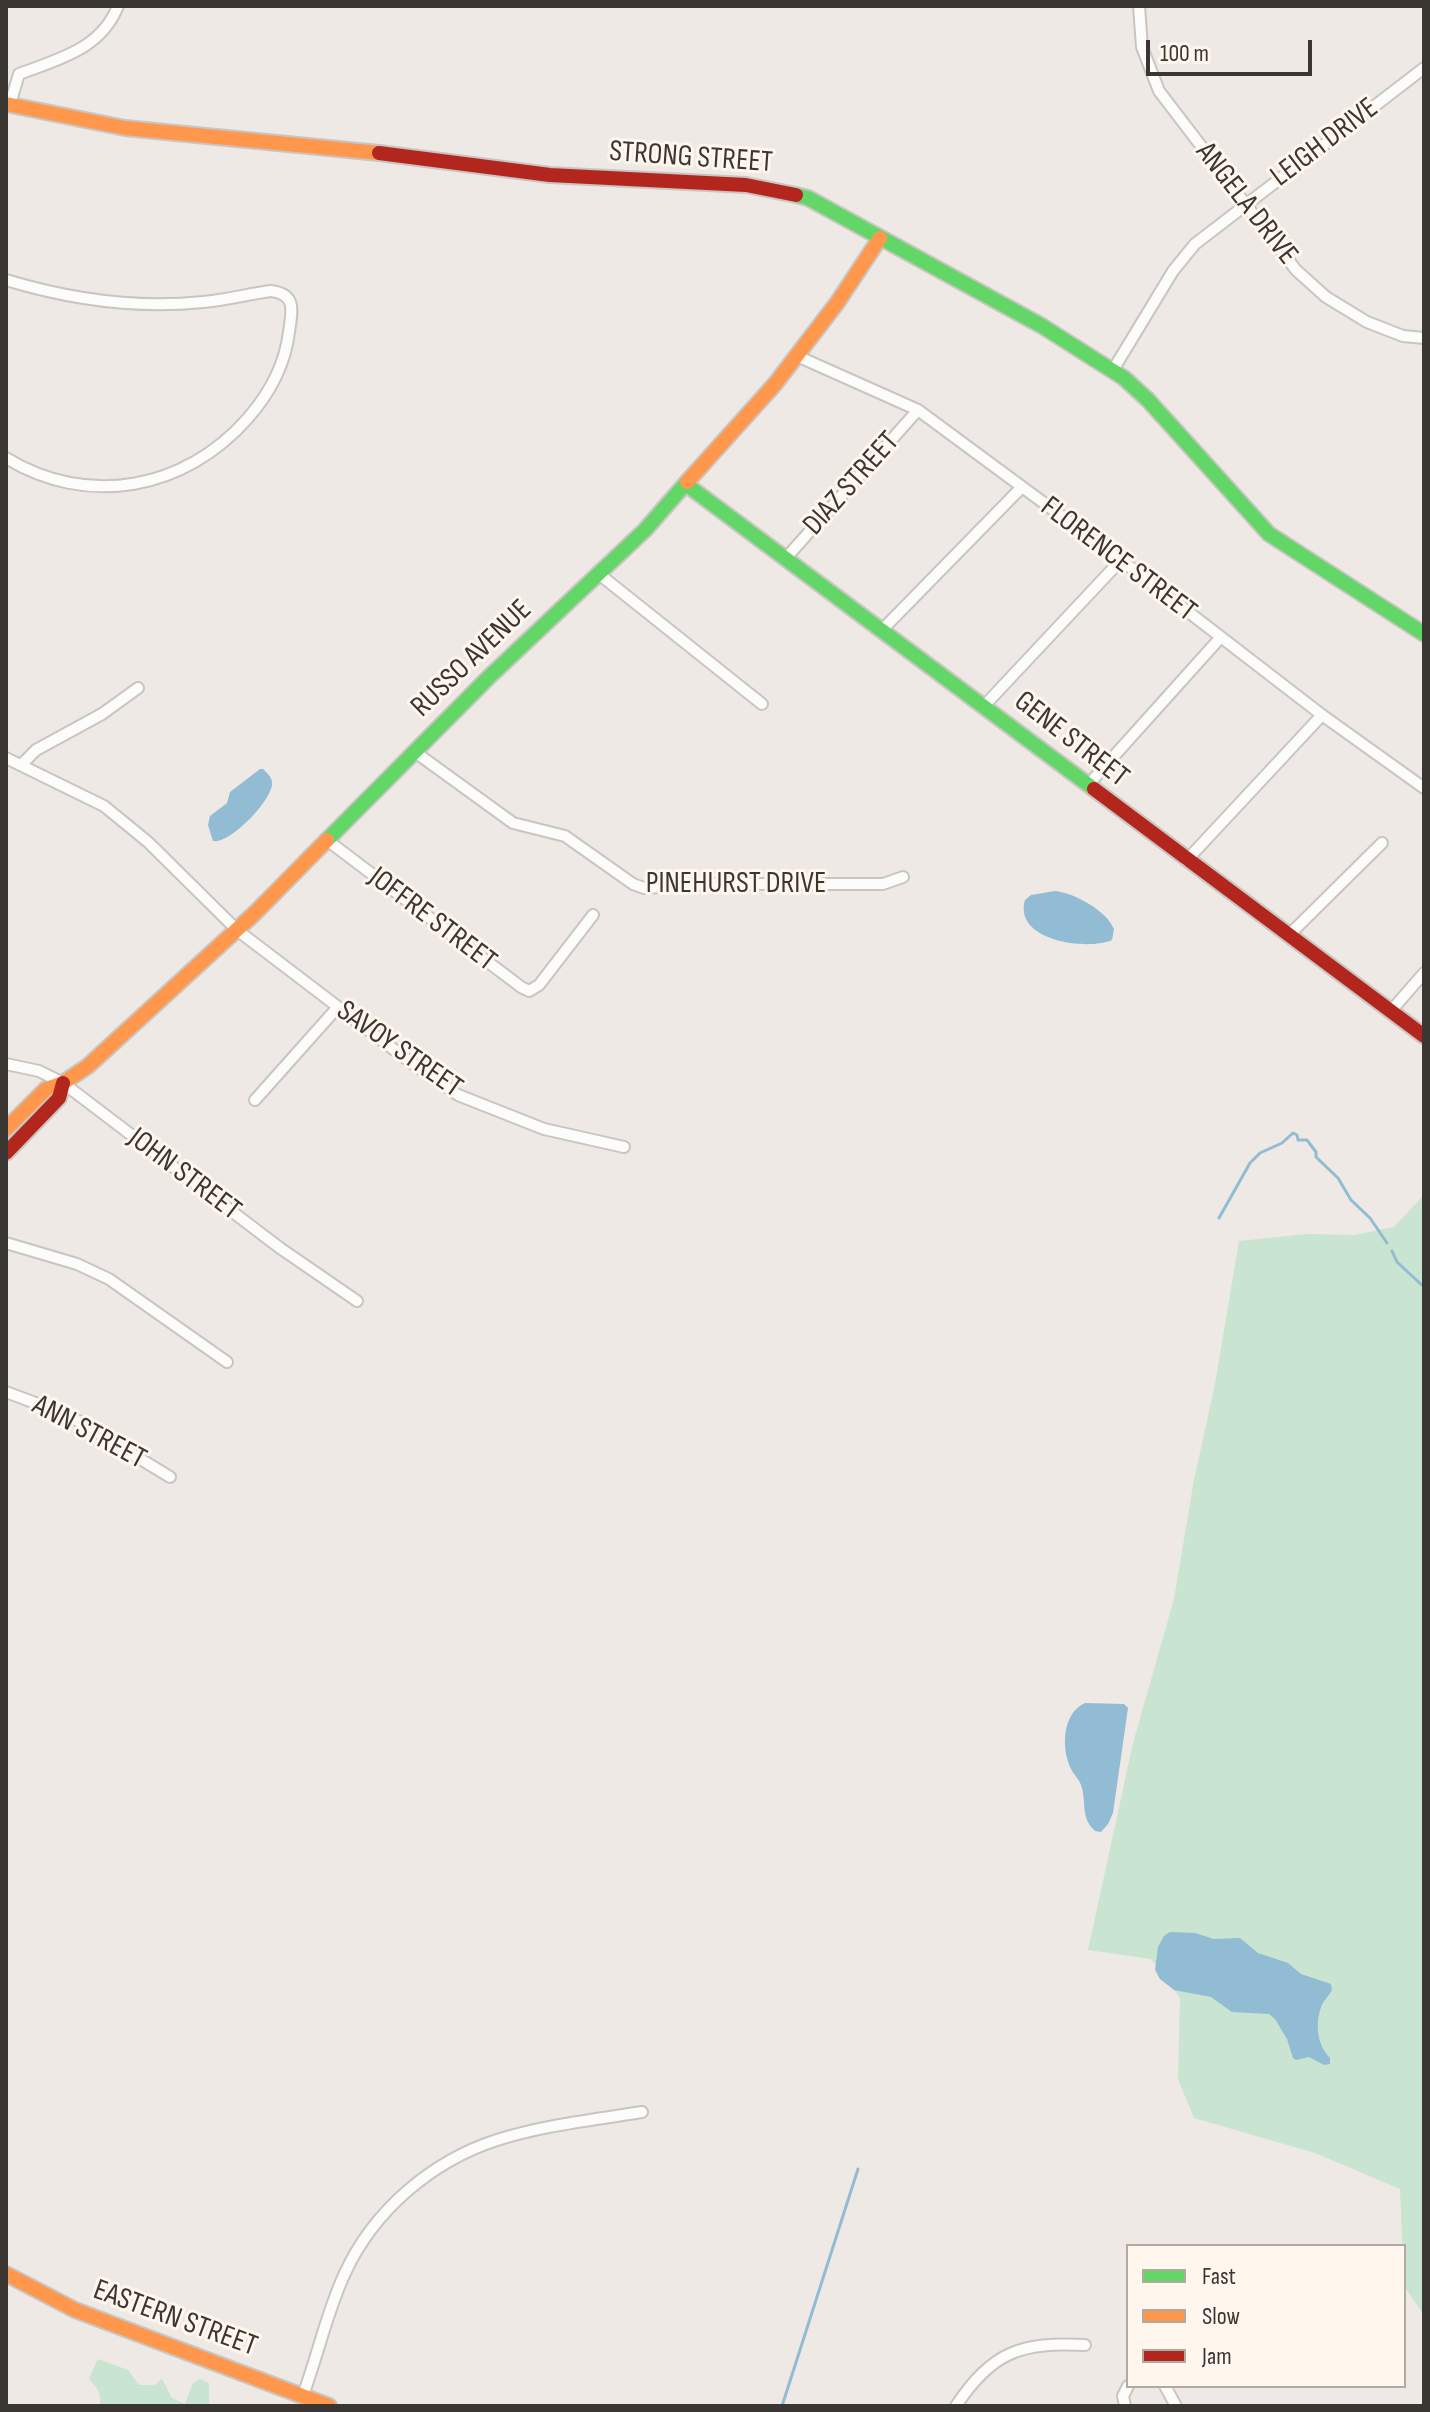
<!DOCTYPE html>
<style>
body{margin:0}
#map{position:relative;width:1430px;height:2412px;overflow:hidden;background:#eee9e4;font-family:"Sofia Sans Condensed",sans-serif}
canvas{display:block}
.frame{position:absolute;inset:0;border:8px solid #3a3733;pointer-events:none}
.legend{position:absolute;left:1126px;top:2244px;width:280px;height:144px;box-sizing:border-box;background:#fff6ee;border:2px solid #b0aaa3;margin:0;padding:10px 14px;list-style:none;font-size:24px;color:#3a3733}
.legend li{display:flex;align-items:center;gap:16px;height:40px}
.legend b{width:40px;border:2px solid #b0aaa3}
.scale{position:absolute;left:1146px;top:40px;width:166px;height:36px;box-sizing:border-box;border:4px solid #3a3733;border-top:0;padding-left:10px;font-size:24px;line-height:28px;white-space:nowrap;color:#3a3733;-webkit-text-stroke:6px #fff6ee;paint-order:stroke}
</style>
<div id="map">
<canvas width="1430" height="2412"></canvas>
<div class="frame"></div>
<ul class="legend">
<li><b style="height:10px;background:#63d668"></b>Fast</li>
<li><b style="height:10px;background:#ff974d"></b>Slow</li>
<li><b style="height:10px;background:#b3261e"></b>Jam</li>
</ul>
<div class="scale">100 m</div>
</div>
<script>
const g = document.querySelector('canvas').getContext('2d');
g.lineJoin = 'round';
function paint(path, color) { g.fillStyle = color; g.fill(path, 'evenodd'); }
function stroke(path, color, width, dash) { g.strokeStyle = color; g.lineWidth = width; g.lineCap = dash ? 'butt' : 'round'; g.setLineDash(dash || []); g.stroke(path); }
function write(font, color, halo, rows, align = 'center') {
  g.font = font + ' "Sofia Sans Condensed",sans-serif'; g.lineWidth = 6; g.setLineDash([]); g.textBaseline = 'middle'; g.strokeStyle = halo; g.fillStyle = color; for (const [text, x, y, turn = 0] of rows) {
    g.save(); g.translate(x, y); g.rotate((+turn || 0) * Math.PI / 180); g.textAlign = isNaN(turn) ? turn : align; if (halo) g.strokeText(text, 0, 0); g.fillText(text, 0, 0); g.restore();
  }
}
const green = new Path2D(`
 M1424 1195V2315L1404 2286 1400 2189 1315 2153 1194 2118 1178 2079 1180 1998 1151 1959 1088 1950 1133 1743 1174 1599 1194 1480 1215 1384 1239 1241 1307 1234 1354 1235 1394 1227Z
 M98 2359 128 2370 139 2385H154L162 2379 172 2398 185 2404 193 2383 200 2379 209 2383V2406H100C102 2394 97 2387 89 2379Z`);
const water = new Path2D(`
 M260 769H263C268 774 273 778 272 785 270 802 230 844 213 841L208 825 210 816 227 803 230 792Z
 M1055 891C1074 893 1106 910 1114 929L1112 940C1088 951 1013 941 1025 900L1031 895Z
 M1085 1703 1124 1704 1128 1708 1113 1813 1108 1824 1101 1832 1095 1831C1080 1817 1087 1803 1081 1785 1079 1779 1074 1775 1071 1769 1061 1749 1062 1713 1085 1703Z
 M1170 1932 1195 1933 1214 1939 1240 1938 1258 1953 1288 1963 1301 1974 1331 1984 1332 1990C1329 1996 1323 2001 1321 2007 1315 2025 1317 2044 1330 2058V2064L1324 2065 1309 2057 1296 2060 1293 2058 1287 2039 1275 2019 1269 2014 1232 2012 1211 1997 1174 1990 1160 1979 1155 1970 1158 1947 1164 1936Z`);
const stream = new Path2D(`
 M1219 1218 1250 1163 1260 1153 1282 1143 1293 1133 1297 1135 1298 1140H1307L1316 1152V1157L1338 1178 1351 1200 1370 1218 1387 1243
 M1392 1251 1397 1262 1424 1287
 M782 2406 858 2169`);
const street = new Path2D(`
 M1139 6 1142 47 1159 91 1296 270 1326 297 1367 322 1403 336 1424 338
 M10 104 19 74C59 59 101 49 118 6
 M6 280C69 299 137 309 203 302 226 300 248 294 271 291 297 294 292 311 289 332 285 365 269 394 248 418 185 490 88 508 6 458
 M797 356 918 410 1121 560 1322 715 1424 788
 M1113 370 1173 271 1195 244 1424 68
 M786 558 918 410
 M599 574 762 704
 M881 631 1021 488
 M984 706 1121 560
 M415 752 513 823 565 836 633 884 644 888 713 884H883L903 877
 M6 758 104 806 148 842 237 930 409 1061 458 1095 544 1129 624 1147
 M22 764 36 750 102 714 138 688
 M1088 785 1221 637
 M327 840 521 987 529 991 539 985 593 915
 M1186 861 1322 715
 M1290 934 1382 843
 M1391 1011 1424 973
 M6 1064 39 1071 63 1083 280 1248 357 1301
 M255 1100 337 1008
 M6 1243 77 1264 109 1279 227 1362
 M6 1392 70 1416 170 1477
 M1165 2386 1176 2406
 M303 2395C318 2355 327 2311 345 2273 374 2210 432 2161 497 2140 543 2125 594 2120 642 2112
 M956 2406C992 2351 1022 2342 1085 2345
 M1125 2406 1123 2396 1128 2386`);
const fast = new Path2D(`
 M796 195 808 198 1042 326 1124 378 1148 400 1269 534 1424 634
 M687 485 1094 789
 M327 840 490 676 645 530 687 482`);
const slow = new Path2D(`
 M6 104 125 128 379 153
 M687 482 775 384 837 303 880 238
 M6 1129 46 1089 63 1083 88 1066 255 913 327 840
 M6 2274 75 2310 329 2406`);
const jam = new Path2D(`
 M379 153 550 175 746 185 796 195
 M1094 789 1424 1036
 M6 1153 59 1098 63 1083`);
const streetNames = [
 ["LEIGH DRIVE",1325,143,-37],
 ["STRONG STREET",691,158,4],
 ["ANGELA DRIVE",1246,204,52],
 ["DIAZ STREET",852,484,-48],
 ["FLORENCE STREET",1118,560,37],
 ["RUSSO AVENUE",472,659,-44],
 ["GENE STREET",1071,740,38],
 ["PINEHURST DRIVE",736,884],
 ["JOFFRE STREET",432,920,37],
 ["SAVOY STREET",399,1050,35],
 ["JOHN STREET",184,1175,37],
 ["ANN STREET",89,1433,28],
 ["EASTERN STREET",175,2319,20]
];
paint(green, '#c9e4d0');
paint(water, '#91bcd3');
stroke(stream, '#91bcd3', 3);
stroke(street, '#c9c5c1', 14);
stroke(fast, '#c9c5c1', 18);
stroke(slow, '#c9c5c1', 18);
stroke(jam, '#c9c5c1', 18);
stroke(street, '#fcfcfb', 10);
stroke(fast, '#63d668', 14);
stroke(slow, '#ff974d', 14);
stroke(jam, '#b3261e', 14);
write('30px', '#3a3733', '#fff6ee', streetNames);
</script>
